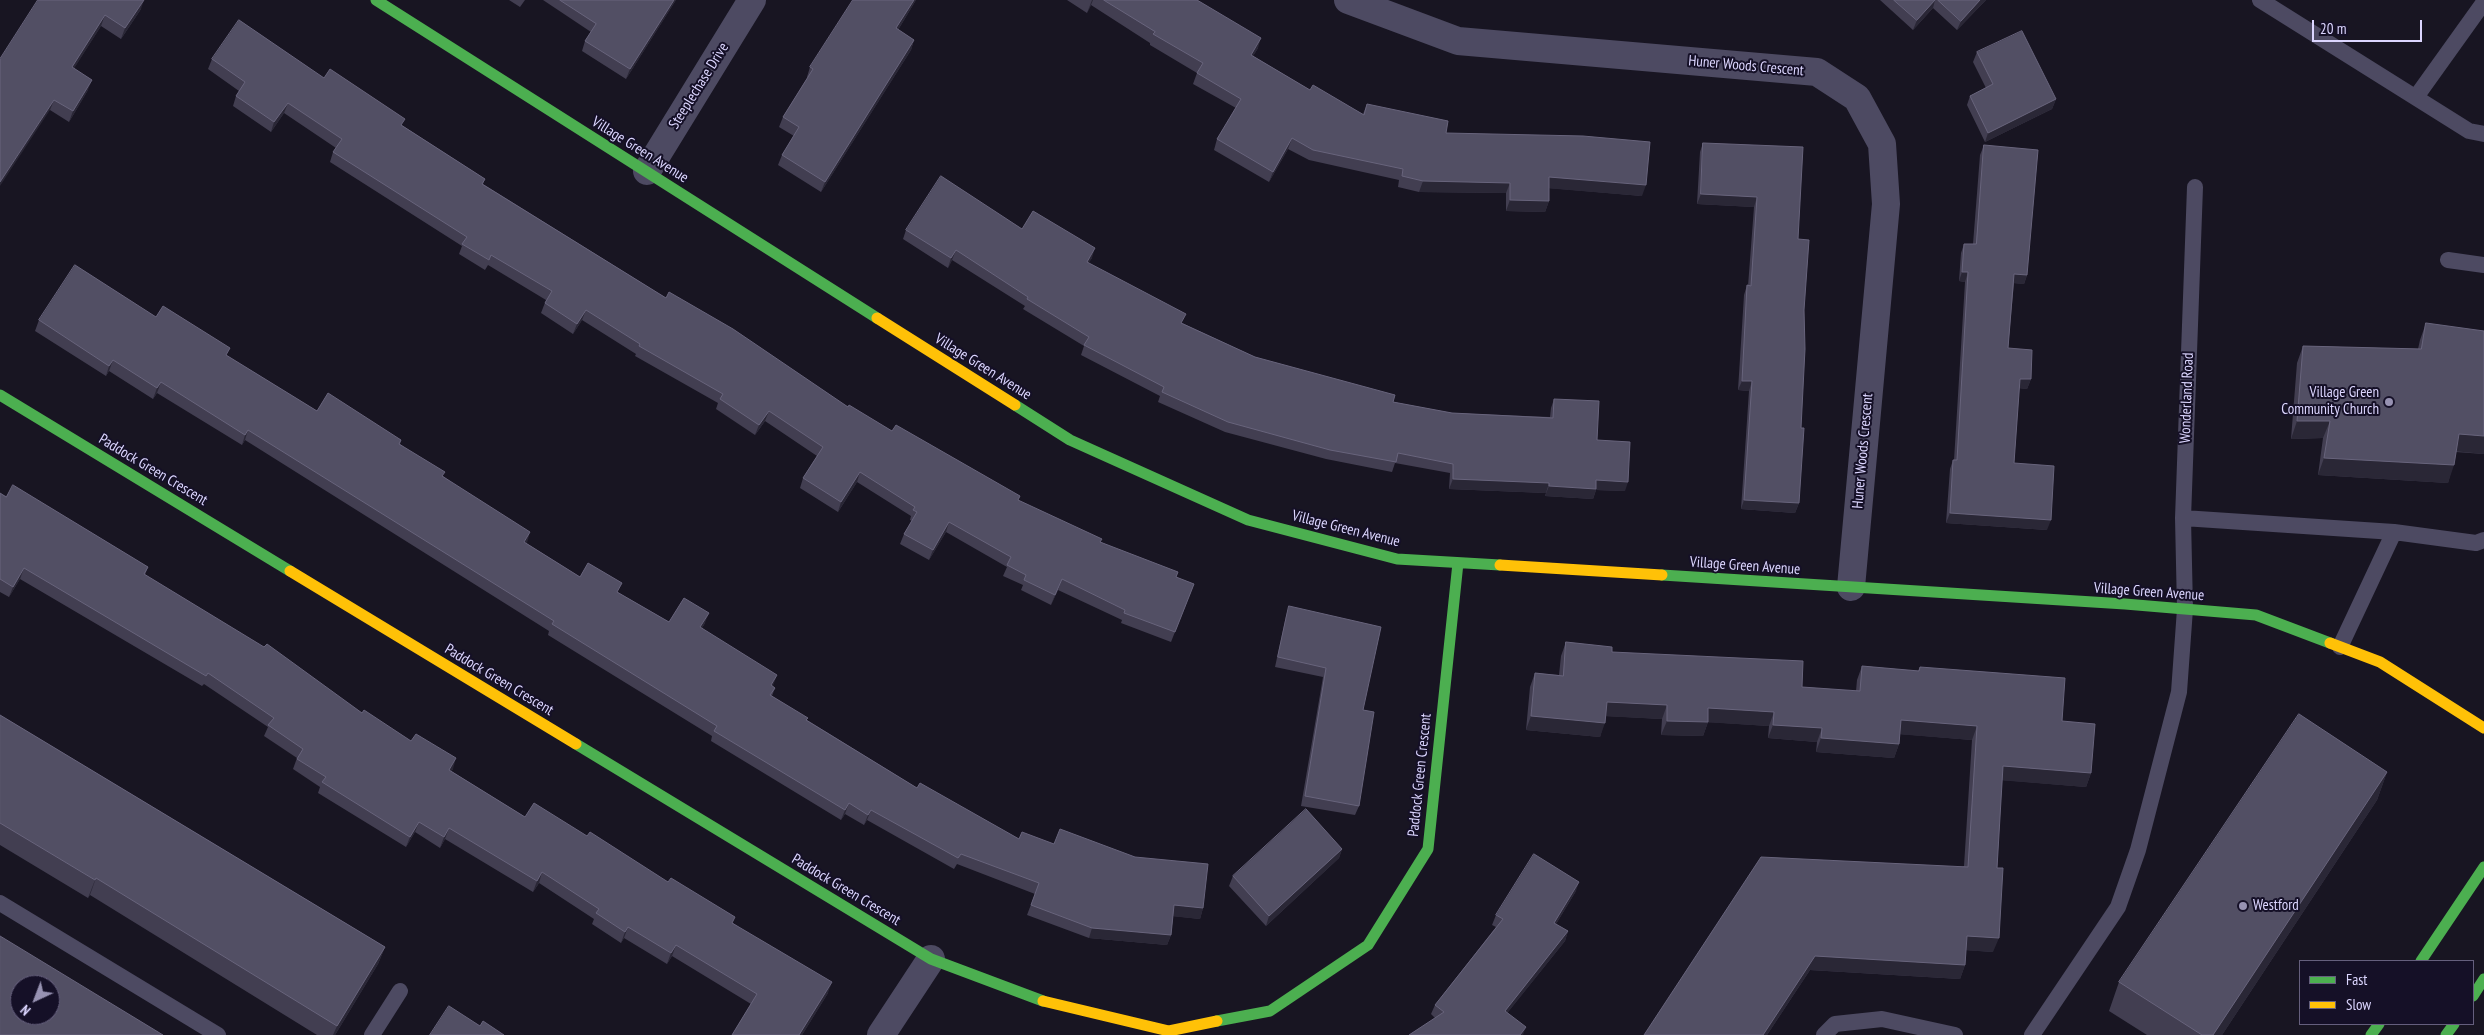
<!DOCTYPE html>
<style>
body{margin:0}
#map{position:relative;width:2484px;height:1035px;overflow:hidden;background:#181522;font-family:"PT Sans Narrow",sans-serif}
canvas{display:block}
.legend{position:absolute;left:2299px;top:960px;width:175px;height:65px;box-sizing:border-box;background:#151027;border:1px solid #655f7d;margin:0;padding:6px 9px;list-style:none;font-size:15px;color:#dcd6ff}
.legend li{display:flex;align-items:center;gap:10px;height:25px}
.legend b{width:25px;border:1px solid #655f7d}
.north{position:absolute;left:10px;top:975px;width:50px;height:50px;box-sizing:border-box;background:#151027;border:1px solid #655f7d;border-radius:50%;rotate:223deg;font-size:14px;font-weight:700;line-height:20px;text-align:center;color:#dcd6ff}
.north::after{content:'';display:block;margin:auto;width:18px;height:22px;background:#9792b2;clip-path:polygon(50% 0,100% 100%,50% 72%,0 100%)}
.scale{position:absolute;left:2312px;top:20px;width:110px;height:22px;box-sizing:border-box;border:2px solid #dcd6ff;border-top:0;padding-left:6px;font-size:15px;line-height:18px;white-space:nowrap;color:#dcd6ff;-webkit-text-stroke:4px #151027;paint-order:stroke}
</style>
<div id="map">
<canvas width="2484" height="1035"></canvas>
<ul class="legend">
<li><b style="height:6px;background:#4caf50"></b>Fast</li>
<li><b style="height:6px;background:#ffc107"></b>Slow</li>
</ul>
<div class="north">N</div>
<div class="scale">20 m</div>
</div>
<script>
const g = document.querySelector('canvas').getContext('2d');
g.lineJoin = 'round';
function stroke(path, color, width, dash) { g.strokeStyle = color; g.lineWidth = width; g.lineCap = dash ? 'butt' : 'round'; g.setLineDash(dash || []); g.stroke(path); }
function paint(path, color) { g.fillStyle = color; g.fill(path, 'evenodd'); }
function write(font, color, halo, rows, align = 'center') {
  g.font = font + ' "PT Sans Narrow",sans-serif'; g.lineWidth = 4; g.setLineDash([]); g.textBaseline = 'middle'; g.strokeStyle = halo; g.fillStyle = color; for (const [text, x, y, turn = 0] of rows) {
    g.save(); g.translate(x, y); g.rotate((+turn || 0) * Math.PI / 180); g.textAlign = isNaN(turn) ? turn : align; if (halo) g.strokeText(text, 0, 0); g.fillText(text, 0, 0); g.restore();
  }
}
const lane = new Path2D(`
 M2260 0 2469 131 2484 134
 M2416 97 2484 2
 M2448 260 2484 265
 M2183 518 2394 532 2476 543 2484 540
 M2340 647 2394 532
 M0 903 218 1035
 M372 1035 400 991
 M1824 1035 1835 1024 1882 1019 1955 1035
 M2032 1035 2118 907 2138 850 2179 692 2185 609 2183 518 2195 187`);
const street = new Path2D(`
 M1348 0 1458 41 1817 72 1857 98 1882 144 1886 204 1851 587
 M647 171 752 0
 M881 1035 931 959`);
const fast = new Path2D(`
 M376 0 877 318
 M0 395 290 571
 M1015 405 1070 440 1248 520 1397 559 1500 565
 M1662 575 2125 604 2256 615 2330 643
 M576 744 931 959 1043 1001
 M2421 961 2484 867
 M2473 996 2484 979
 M1217 1021 1270 1011 1368 945 1428 849 1458 563
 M2371 1035 2379 1024
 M2446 1035 2454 1024`);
const slow = new Path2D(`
 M877 318 1015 405
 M1500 565 1662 575
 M290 571 576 744
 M2330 643 2380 662 2484 728
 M1043 1001 1169 1031 1217 1021`);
const wall = new Path2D(`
 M38 0 141 9 121 39 101 26 74 68 88 90 69 122 50 110Z
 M509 0H525L520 7Z
 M543 0H676L626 79 582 51 585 41 591 32Z
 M853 0H916L898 30 914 40 911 50 821 192 778 165 782 155 794 136 779 127 783 117 808 77H807L810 67Z
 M1067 0H1197L1258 48 1253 56 1310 90 1363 114 1367 104 1446 133 1642 196 1549 188V201L1545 212 1506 211V193L1419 192 1398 187 1399 180 1309 160 1288 149 1269 182 1214 150 1217 139 1236 108 1193 84 1197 73 1150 45V43L1091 5 1087 13Z
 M1880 0H1986L1957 30 1933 8 1913 30Z
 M1977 52 2056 99 2052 109 1985 142 1967 105 1970 96 1986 88 1973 62Z
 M212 59 324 78 403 126 485 179 483 184 666 298 848 407 1018 500 1101 542 1176 577 1194 584 1171 642 1121 623 1122 620 1058 590 1051 605 1021 590 1023 585 1003 576 1007 567 946 532 929 560 900 544 904 534 912 521 910 520 911 516 857 482 838 512 800 488 803 478 817 456 765 421 755 435 716 409 718 403 635 356 636 354 582 320 573 334 541 313 546 300 488 265 485 270 459 254 462 246 330 162 333 152 336 148 284 113 271 132 233 106 236 96 239 91 208 69Z
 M1703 143 1798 239 1804 310 1799 503 1795 513 1741 509 1749 391 1738 390 1744 295 1747 285 1748 286 1754 207 1697 204 1700 152Z
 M1984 145 2027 275 2024 284 2014 283 2008 348 2031 379 2027 389 2019 388 2014 463 2047 530 1946 523 1950 469 1953 460H1954L1965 282 1959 281 1961 253 1964 244H1973L1980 155Z
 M1022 229 1092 258 1088 263 1182 323 1255 357 1393 402 1452 413 1550 417 1551 408 1554 399 1597 440 1625 491 1596 490 1593 499 1545 496 1546 493 1449 489 1450 473 1395 463 1392 472 1326 459 1225 432 1158 402 1160 396 1081 355 1084 346 1023 309 1025 306 952 260 948 268 903 239 906 230Z
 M156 317 227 356 317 411 401 440 400 444 443 476 526 543 580 577 619 593 669 622 705 623 702 628 775 688 772 696 807 720 917 788 1019 839 1203 908 1200 919 1173 916 1171 935 1167 945 1089 938 1027 915 1035 894 957 864 954 869 867 820 864 825 845 814 841 820 711 741 712 736 548 635 549 631 245 440 242 445 157 393 153 399 109 371 106 376 35 331 39 320Z
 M2426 323 2484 454 2456 452 2448 483 2318 475 2323 438 2291 439 2297 363 2303 346 2418 349 2420 340Z
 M0 493 148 567 145 575 362 713 453 769 451 771 525 817 733 923 828 993 802 1035H732L751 1004 672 956 667 964 624 938 621 943 592 924 594 919 539 883 533 892 445 839 440 848 415 832 406 847 318 793 320 787 293 769 297 758 264 736 268 727 204 684 202 686 20 579 9 597 0 592Z
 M1289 606 1363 710 1359 806 1355 815 1301 806 1323 677 1275 667 1286 616Z
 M1566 642 1612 652 1802 687 1856 691 1857 680 1862 666 1918 671 1920 667 2062 721 2091 773 2086 787 2002 780 1997 868 1993 952 1966 950 1965 965 1960 979 1810 970 1767 1035H1644L1964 866 1972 740 1900 734 1899 744 1894 758 1816 752 1817 742 1768 738 1769 726 1708 722 1703 736 1661 735 1662 719 1606 716 1600 737 1526 730 1530 687 1535 673 1559 675 1561 656Z
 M0 715 385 947 378 964 335 1035H317L90 895 88 898 0 845Z
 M2387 772 2377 800 2222 1035H2147L2109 1011 2119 982Z
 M1342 849 1339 858 1266 926 1229 886 1233 876Z
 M1576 891 1556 924 1568 931 1565 941 1507 1013 1435 1018 1431 1014 1435 1005 1496 927 1492 925 1496 915Z`);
const shadedWall = new Path2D(`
 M144 0 141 9 121 39 125 28Z
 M674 0H676L626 79 630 69Z
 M914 0H916L893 38 896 28Z
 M1092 0H1093L1091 5 1087 13Z
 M1935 0 1933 8 1913 30 1917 20Z
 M1980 0H1986L1957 30 1961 21Z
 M105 15 101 26 68 78 72 67Z
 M1261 38 1258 48 1247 66 1251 55Z
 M914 40 911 50 821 192 825 182Z
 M92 80 88 90 69 122 73 111Z
 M2056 99 2052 109 1985 142 1988 133Z
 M54 100 50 110 0 186V182Z
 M288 103 284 113 271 132 274 122Z
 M1292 138 1288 149 1269 182 1273 172Z
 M1549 177 1646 185 1642 196 1545 188Z
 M1423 181 1510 183 1506 193 1419 192Z
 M1701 194 1757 197 1754 207 1697 204Z
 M1510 200 1549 201 1545 212 1506 211Z
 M1095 248 1092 258 1083 272 1087 262Z
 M956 250 952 260 948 268 951 258Z
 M1962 272H1968L1965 282 1959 281Z
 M2014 274 2027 275 2024 284 2011 283Z
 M586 310 582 320 573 334 577 324Z
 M113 360 109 371 106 376 109 366Z
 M2020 379H2031L2027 389 2017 388Z
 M1742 381H1752L1749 391 1738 390Z
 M161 382 157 393 153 399 157 388Z
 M769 411 765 421 755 435 759 425Z
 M2297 421H2330L2323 438 2291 439Z
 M248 430 245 440 242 445 245 435Z
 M2459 434 2484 436V454L2453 451Z
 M2324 458 2454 465 2448 483 2318 475Z
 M860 472 857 482 838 512 841 502Z
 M1453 479 1549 483 1546 493 1449 489Z
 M1596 480 1628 482 1625 491 1596 490 1593 499 1545 496 1549 486Z
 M1744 500 1799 503 1795 513 1741 509Z
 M1950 513 2051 520 2047 530 1946 523Z
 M949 522 946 532 929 560 933 550Z
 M530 532 527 543 520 553 524 542Z
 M24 568 20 579 9 597 13 587Z
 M1062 579 1058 590 1051 605 1055 595Z
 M709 613 705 623 696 638 700 627Z
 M777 675 773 686 767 696 771 685Z
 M1607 702 1667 705 1662 719 1602 716Z
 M1708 708 1774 712 1769 726 1703 722Z
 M1531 716 1605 723 1600 737 1526 730Z
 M1901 720 1977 726 1972 740 1896 734Z
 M1667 721 1708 722 1703 736 1661 735Z
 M1773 725 1822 728 1817 742 1768 738Z
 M1821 738 1899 744 1894 758 1816 752Z
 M456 758 453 769 445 781 449 770Z
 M2003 766 2091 773 2086 787 1998 780Z
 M2387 772 2377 800 2222 1035H2213Z
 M849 803 845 814 841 820 845 810Z
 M871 810 867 820 864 825 868 815Z
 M419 822 415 832 406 847 410 837Z
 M449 828 445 839 440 848 444 837Z
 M1342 849 1339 858 1266 926 1269 916Z
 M542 872 539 883 533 892 537 881Z
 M96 878 90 895 88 898 95 880Z
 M1579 882 1576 891 1551 932 1554 923Z
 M1174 905 1203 908 1200 919 1170 916Z
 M628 927 624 938 621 943 625 932Z
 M1092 928 1171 935 1167 945 1089 938Z
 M1568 931 1565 941 1501 1021 1505 1011Z
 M1967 936 1999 938 1993 952 1962 950Z
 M676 945 672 956 667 964 671 953Z
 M385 947 378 964 335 1035H333L337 1026Z
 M1815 956 1965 965 1960 979 1810 970 1767 1035H1763Z
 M832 982 828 993 802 1035H799Z
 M1526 1027 1523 1035H1520Z`);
const building = new Path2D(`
 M38 0H144L125 28 105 15 72 67 92 80 73 111 54 100 0 182V59Z
 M560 0H674L630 69 585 41 596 24Z
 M853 0H914L896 28 914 40 825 182 782 155 799 127 783 117 813 69 810 67Z
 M1104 0H1197L1261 38 1251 55 1310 90 1313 85 1364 115 1367 104 1448 121 1446 133 1583 136 1650 142 1646 185 1549 177V201L1510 200V183L1423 181 1402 176 1403 169 1313 150 1292 138 1273 172 1217 139 1241 99 1197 73 1203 63 1153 34 1155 32Z
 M1894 0H1935L1917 20Z
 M1938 0H1980L1961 21Z
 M239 20 324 78 330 69 405 119 401 125 485 179 482 184 666 298 669 292 733 329 848 407 849 405 892 431 896 425 1020 496 1018 500 1102 539 1100 542 1178 572 1176 577 1194 584 1175 632 1124 613 1125 610 1062 579 1055 595 1024 580 1026 575 1007 565 1011 557 949 522 933 550 904 534 917 512 913 510 915 507 860 472 841 502 803 478 823 447 769 411 759 425 720 399 723 394 639 346 640 344 586 310 577 324 545 303 552 291 491 255 489 260 462 244 467 237 333 152 342 139 288 103 274 122 236 96 245 82 212 59Z
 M2022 31 2056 99 1988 133 1970 96 1993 84 1977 52Z
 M1703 143 1803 147 1798 239 1809 240 1804 310 1805 349 1801 428H1804L1799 503 1744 500 1752 381H1742L1747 285 1751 286 1757 197 1701 194Z
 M1984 145 2038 150 2027 275 2014 274 2008 348 2032 350 2031 379H2020L2014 463 2054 466 2051 520 1950 513 1953 460H1957L1968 272H1962L1964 244H1976Z
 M941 176 1022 229 1033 211 1095 248 1087 262 1186 314 1181 323 1255 357 1395 395 1393 402 1452 413 1553 418 1554 399 1599 401 1597 440 1630 442 1628 482 1596 480V489L1549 486V483L1453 479V464L1398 453 1396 462 1330 450 1228 422 1162 392 1164 387 1084 345 1089 337 1027 299 1028 297 956 250 951 258 906 230Z
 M75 265 156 317 163 306 230 348 226 355 317 411 328 393 401 440 399 444 445 472 442 476 530 532 524 542 580 577 588 563 622 583 617 592 669 622 684 598 709 613 700 627 777 675 771 685 775 688 770 695 808 718 806 720 917 788 920 783 1019 839 1022 832 1054 844 1060 829 1135 857 1208 864 1203 908 1174 905 1171 935 1092 928 1031 905 1039 883 961 854 958 858 871 810 868 815 849 803 845 810 714 731 717 726 552 624 554 621 248 430 245 435 161 382 157 388 113 360 109 366 39 320Z
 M2426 323 2484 331V436L2459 434 2454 465 2324 458 2330 421H2297L2303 346 2421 349Z
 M13 485 148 567 144 574 264 647 267 644 362 713 364 710 411 741 416 734 456 758 449 770 525 817 534 803 587 836 590 832 668 882 671 878 735 917 732 923 832 982 799 1035H732L757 994 676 945 671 953 628 927 625 932 596 913 599 909 542 872 537 881 449 828 444 837 419 822 410 837 322 782 326 777 297 759 303 749 268 725 274 718 208 673 206 676 24 568 13 587 0 579V493L6 497Z
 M1289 606 1381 627 1363 710 1374 712 1359 806 1305 796 1326 668 1278 657Z
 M1566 642 1612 647V652L1803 661 1802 687 1860 691 1862 666 1919 671 1920 667 2065 678 2062 721 2095 724 2091 773 2003 766 1997 868H2003L1999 938 1967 936 1965 965 1815 956 1763 1035H1644L1761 857 1968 867 1977 726 1901 720 1899 744 1821 738 1822 728 1773 725 1774 712 1708 708V722L1667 721V705L1607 702 1605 723 1531 716 1535 673 1563 676Z
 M2299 714 2387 772 2213 1035H2202L2119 982Z
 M0 715 385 947 337 1026 96 878 95 880 0 823Z
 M1306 809 1342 849 1269 916 1233 876Z
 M1534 854 1579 882 1554 923 1568 931 1505 1011 1526 1027 1520 1035H1409L1444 1012 1435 1005 1503 919 1496 915Z
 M0 936 163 1035H0ZM20 985H50V1015H20Z
 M449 1006 480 1026 483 1021 504 1035H430Z`);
const markers = [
 [2389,402,5,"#9792b2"],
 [2243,906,5,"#9792b2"]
];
const streetNames = [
 ["Huner Woods Crescent",1746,66,5],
 ["Steeplechase Drive",699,86,-58],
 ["Village Green Avenue",640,150,32],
 ["Village Green Avenue",983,367,32],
 ["Wonderland Road",2187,398,-88],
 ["Huner Woods Crescent",1863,451,-85],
 ["Paddock Green Crescent",153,470,31],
 ["Village Green Avenue",1346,529,14],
 ["Village Green Avenue",1745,566,4],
 ["Village Green Avenue",2149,592,4],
 ["Paddock Green Crescent",499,680,31],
 ["Paddock Green Crescent",1420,775,-84],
 ["Paddock Green Crescent",846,890,31]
];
const poiNames = [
 ["Village Green",2379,393],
 ["Community Church",2379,410],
 ["Westford",2253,906,"left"]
];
stroke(lane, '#4d4a62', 16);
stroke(street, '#4d4a62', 28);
stroke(fast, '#4caf50', 11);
stroke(slow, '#ffc107', 11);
paint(wall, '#423e51');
paint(shadedWall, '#2a2736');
paint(building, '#524f64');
stroke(building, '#68647c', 1);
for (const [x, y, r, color] of markers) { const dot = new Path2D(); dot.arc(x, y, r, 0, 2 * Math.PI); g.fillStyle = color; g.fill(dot); stroke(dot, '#151027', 2); }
write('15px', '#dcd6ff', '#151027', streetNames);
write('15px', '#dcd6ff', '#151027', poiNames, 'right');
</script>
